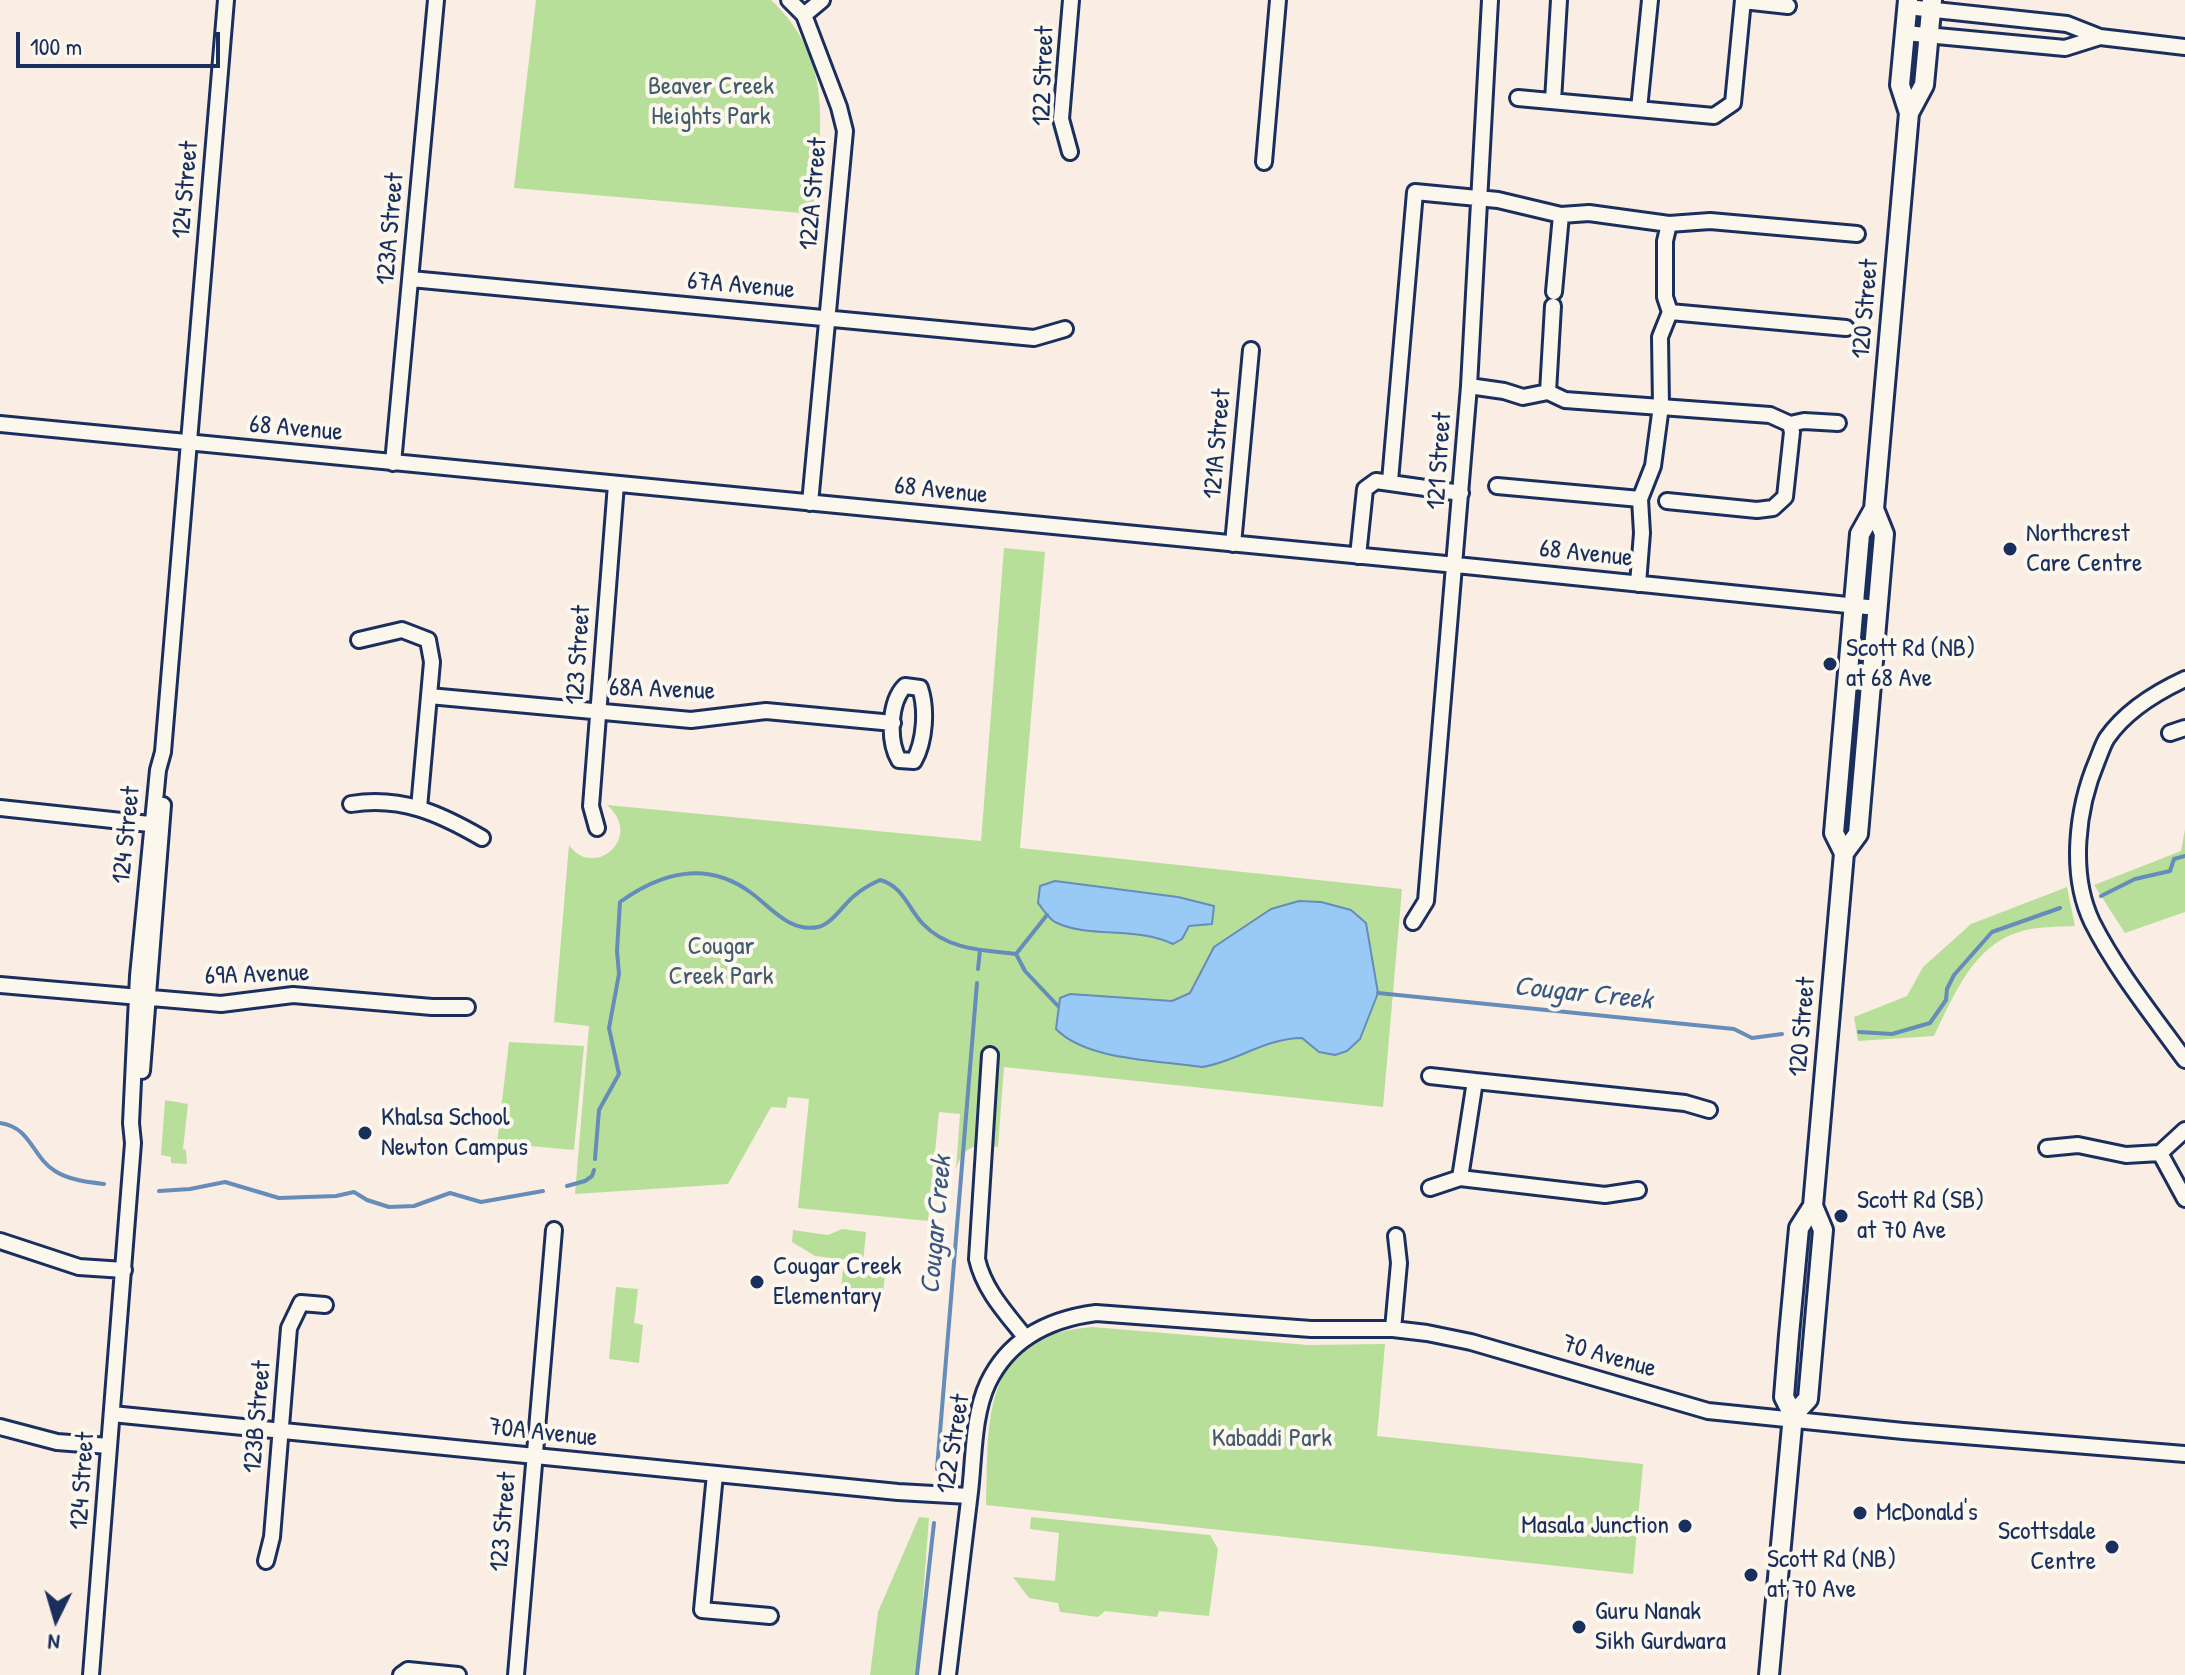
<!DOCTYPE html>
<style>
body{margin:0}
#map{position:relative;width:2185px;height:1675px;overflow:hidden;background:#faede4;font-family:"Patrick Hand",sans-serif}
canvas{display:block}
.north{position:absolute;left:16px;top:1579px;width:80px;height:80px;-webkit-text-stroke:6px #fbf7ec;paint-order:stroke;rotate:185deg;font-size:22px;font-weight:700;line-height:32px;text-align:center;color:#1b2f5e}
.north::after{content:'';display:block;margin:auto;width:28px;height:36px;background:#1b2f5e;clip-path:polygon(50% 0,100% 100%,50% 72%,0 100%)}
.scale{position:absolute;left:16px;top:32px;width:204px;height:36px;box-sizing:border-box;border:4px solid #1b2f5e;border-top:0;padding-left:10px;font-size:24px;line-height:28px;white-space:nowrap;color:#1b2f5e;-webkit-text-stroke:6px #fbf7ec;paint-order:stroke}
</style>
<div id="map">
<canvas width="2185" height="1675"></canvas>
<div class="north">N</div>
<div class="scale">100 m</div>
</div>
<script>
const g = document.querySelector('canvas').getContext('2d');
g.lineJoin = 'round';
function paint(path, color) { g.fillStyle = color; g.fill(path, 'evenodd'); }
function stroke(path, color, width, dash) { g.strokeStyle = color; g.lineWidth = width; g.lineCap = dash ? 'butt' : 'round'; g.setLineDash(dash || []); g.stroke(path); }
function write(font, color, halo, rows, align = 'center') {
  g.font = font + ' "Patrick Hand",sans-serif'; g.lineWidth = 8; g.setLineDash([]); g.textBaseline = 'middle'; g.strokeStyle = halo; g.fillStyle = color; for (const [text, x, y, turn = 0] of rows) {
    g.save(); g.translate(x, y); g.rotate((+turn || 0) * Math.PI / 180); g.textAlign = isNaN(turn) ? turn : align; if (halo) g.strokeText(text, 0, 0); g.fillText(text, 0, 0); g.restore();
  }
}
const green = new Path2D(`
 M536 0H771C837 62 820 133 813 214L514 188Z
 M1004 548 1045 552 1020 848 1402 889 1383 1107 1004 1067 998 1147C977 1141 961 1148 956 1170L960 1114 939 1112 928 1221 798 1208 809 1099 788 1097 786 1108 771 1107 728 1184 575 1194 589 1026 554 1022 569 845C593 880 645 838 607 805L981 841Z
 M2185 829V912L2125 933 2094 885 2181 851Z
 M2067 887 2075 926C2058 927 2036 926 2019 932 1973 946 1954 995 1934 1036L1858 1041 1854 1017 1907 996 1923 967 1971 924Z
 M509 1042 584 1046 574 1150 497 1143Z
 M165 1100 188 1104 183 1149 186 1150 187 1164 171 1163V1157L161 1155Z
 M842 1229 866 1232 863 1262 815 1256 792 1242 793 1230 828 1235Z
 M843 1269 885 1273 882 1304 840 1300Z
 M616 1287 638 1289 634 1323 643 1325 639 1363 609 1359Z
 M1092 1327 1308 1345 1385 1344 1377 1436 1643 1464 1633 1574 986 1505C989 1448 979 1367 1043 1338 1058 1331 1075 1329 1092 1327Z
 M919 1517 929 1518 917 1675H870L878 1612Z
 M1031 1517 1210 1535 1218 1549 1209 1616 1159 1611 1157 1617 1105 1611 1098 1617 1060 1612 1058 1603 1029 1598 1013 1577 1055 1581 1059 1533 1030 1529Z`);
const water = new Path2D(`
 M1055 881 1178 897 1214 906 1212 924 1189 926 1182 939 1173 944C1135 926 1089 939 1055 922 1048 918 1043 909 1038 903L1040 886Z
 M1299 901 1321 902 1351 910 1366 923 1378 993 1360 1039 1347 1051 1335 1055 1319 1052 1302 1038C1265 1038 1236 1062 1202 1067 1159 1060 1087 1061 1056 1029L1060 998 1070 994 1172 1001 1190 993 1214 947 1271 909Z`);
const stream = new Path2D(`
 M2101 896 2135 879 2170 871 2174 859 2185 856
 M1016 954 1025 971 1058 1006
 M978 969 980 950
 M1378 993 1734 1029 1752 1038 1782 1034
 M1859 1032 1892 1034 1930 1023 1946 1000 1947 989 1954 975 1992 932 2060 908
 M0 1123C31 1127 32 1157 55 1171 69 1180 87 1182 104 1184
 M595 1159 599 1110 619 1074 609 1028 619 974 617 951 620 902C660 873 706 860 750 892 770 906 789 933 818 927 832 924 843 905 854 896 862 889 871 884 880 880 903 886 908 908 923 924 948 950 982 950 1016 954L1047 915
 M567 1186 585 1181 592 1176 594 1170
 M159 1191 190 1189 225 1182 279 1198 336 1196 354 1192 367 1200 389 1207 414 1206 450 1193 481 1202 543 1191
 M937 1469 977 983
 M917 1675 934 1523`);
const minor = new Path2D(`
 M789 0 804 15 839 107 845 131 810 503
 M1743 1 1788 6
 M1907 7 2067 24 2100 37 2185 47
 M804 15 822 0
 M1905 33 2065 48 2100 37
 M1518 98 1714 116 1733 103 1743 0
 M1553 101 1559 0
 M1639 109 1650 0
 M1070 152 1061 119 1071 0
 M1264 162 1278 0
 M411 279 1034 338 1065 329
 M1554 292 1561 215
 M1670 312 1846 328
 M1469 386 1504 391 1523 397 1548 392 1565 400 1770 415 1790 424 1804 421 1838 423
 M1548 392 1553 306
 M0 424 1456 565 1877 608
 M393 463 436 0
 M1390 481 1415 192 1498 200 1561 215 1589 213 1669 224 1710 221 1857 234
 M1497 486 1640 499
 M1667 501 1757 510 1773 508 1785 497 1792 432 1790 424
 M1233 544 1251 350
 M1358 556 1365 489 1376 481 1461 493
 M1638 584 1642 533 1640 499 1653 466 1661 406 1660 337 1670 312 1665 297V241L1669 224
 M359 640 402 630 428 640 432 662 419 808
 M2185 679C2157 692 2125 712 2107 738 2103 744 2100 754 2097 761 2077 808 2069 874 2092 922 2116 970 2154 1017 2185 1060
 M905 686 920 688C927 709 925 741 914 761L899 760C888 741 889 702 905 686Z
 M429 696 691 720 766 711 893 723
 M2170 733 2185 728
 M351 804C401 796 439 813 482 838
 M0 808 159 825
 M597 828 591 806 616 484
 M1413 922 1426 901 1469 386 1490 0
 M0 985 221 1004 293 995 432 1007H467
 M990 1055 977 1259C984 1290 1006 1313 1025 1337
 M142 1071 163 805
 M1430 1076 1475 1081
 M2047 1148 2078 1145 2126 1155 2160 1153 2185 1130
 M2160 1153 2185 1199
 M1460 1178 1605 1195 1638 1190
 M1430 1188 1460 1178 1475 1081 1685 1103 1709 1110
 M0 1241 79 1267 124 1270
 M1393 1329 1399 1263 1396 1236
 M112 1414 898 1492 969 1496
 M0 1427 57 1442 109 1446
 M715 1474 702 1610 770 1616
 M266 1561 272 1537 289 1328 301 1303 325 1305
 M91 1675 133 1143 131 1123 138 976 158 770 163 752 226 0
 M401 1675 408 1670 458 1675
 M516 1675 554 1230
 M948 1675C955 1614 963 1553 970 1492 974 1458 973 1415 988 1383 1009 1339 1050 1319 1096 1313L1311 1329H1393L1427 1333 1471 1342 1708 1411 1903 1431 2185 1454`);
const major = new Path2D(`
 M1909 113 1924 85 1932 0
 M1844 853 1858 834 1884 534 1874 509
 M1793 1415 1808 1399 1823 1230 1813 1206 1844 853 1834 833 1860 534 1874 509 1909 113 1900 85 1908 0
 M1769 1675 1793 1415 1784 1397 1789 1335 1799 1228 1813 1206`);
const markers = [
 [2010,549,8,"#1b2f5e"],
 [1830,664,8,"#1b2f5e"],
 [365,1133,8,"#1b2f5e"],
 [1841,1216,8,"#1b2f5e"],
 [757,1282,8,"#1b2f5e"],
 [1860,1513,8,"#1b2f5e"],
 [1685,1526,8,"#1b2f5e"],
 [2112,1547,8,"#1b2f5e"],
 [1751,1575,8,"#1b2f5e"],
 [1579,1627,8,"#1b2f5e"]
];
const streetNames = [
 ["122 Street",1044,76,-88],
 ["124 Street",186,190,-85],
 ["122A Street",814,194,-85],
 ["123A Street",391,229,-85],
 ["67A Avenue",741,286,5],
 ["120 Street",1866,309,-85],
 ["68 Avenue",296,429,5],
 ["121A Street",1218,444,-85],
 ["121 Street",1440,461,-86],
 ["68 Avenue",941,491,6],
 ["68 Avenue",1586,554,6],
 ["123 Street",579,655,-86],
 ["68A Avenue",662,690,2],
 ["124 Street",127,835,-84],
 ["69A Avenue",257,975,-2],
 ["120 Street",1803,1027,-85],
 ["70 Avenue",1609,1357,16],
 ["123B Street",258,1417,-85],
 ["70A Avenue",543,1433,6],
 ["122 Street",954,1444,-81],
 ["124 Street",83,1481,-86],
 ["123 Street",504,1522,-85]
];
const parkNames = [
 ["Beaver Creek",711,87],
 ["Heights Park",711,117],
 ["Cougar",721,947],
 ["Creek Park",721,977],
 ["Kabaddi Park",1272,1439]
];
const poiNames = [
 ["Northcrest",2026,534],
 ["Care Centre",2026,564],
 ["Scott Rd (NB)",1846,649],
 ["at 68 Ave",1846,679],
 ["Khalsa School",381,1118],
 ["Newton Campus",381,1148],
 ["Scott Rd (SB)",1857,1201],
 ["at 70 Ave",1857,1231],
 ["Cougar Creek",773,1267],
 ["Elementary",773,1297],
 ["McDonald's",1876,1513],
 ["Masala Junction",1669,1526,"right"],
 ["Scottsdale",2096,1532,"right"],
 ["Centre",2096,1562,"right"],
 ["Scott Rd (NB)",1767,1560],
 ["at 70 Ave",1767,1590],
 ["Guru Nanak",1595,1612],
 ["Sikh Gurdwara",1595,1642]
];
const waterNames = [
 ["Cougar Creek",1583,994,6],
 ["Cougar Creek",937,1225,-85]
];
paint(green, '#b8df9a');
paint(water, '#98caf5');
stroke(water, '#668cb9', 2);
stroke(stream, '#668cb9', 4);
stroke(minor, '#1b2f5e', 20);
stroke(major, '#1b2f5e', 24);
stroke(minor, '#fbf7ec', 14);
stroke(major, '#fbf7ec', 18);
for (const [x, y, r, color] of markers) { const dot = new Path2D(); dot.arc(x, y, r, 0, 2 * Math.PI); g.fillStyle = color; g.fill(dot); stroke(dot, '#fbf7ec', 3); }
write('26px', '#1b2f5e', '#fbf7ec', streetNames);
write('26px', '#425b6d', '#fbf7ec', parkNames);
write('26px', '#1b2f5e', '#fbf7ec', poiNames, 'left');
write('italic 28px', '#3a5684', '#fbf7ec', waterNames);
</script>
